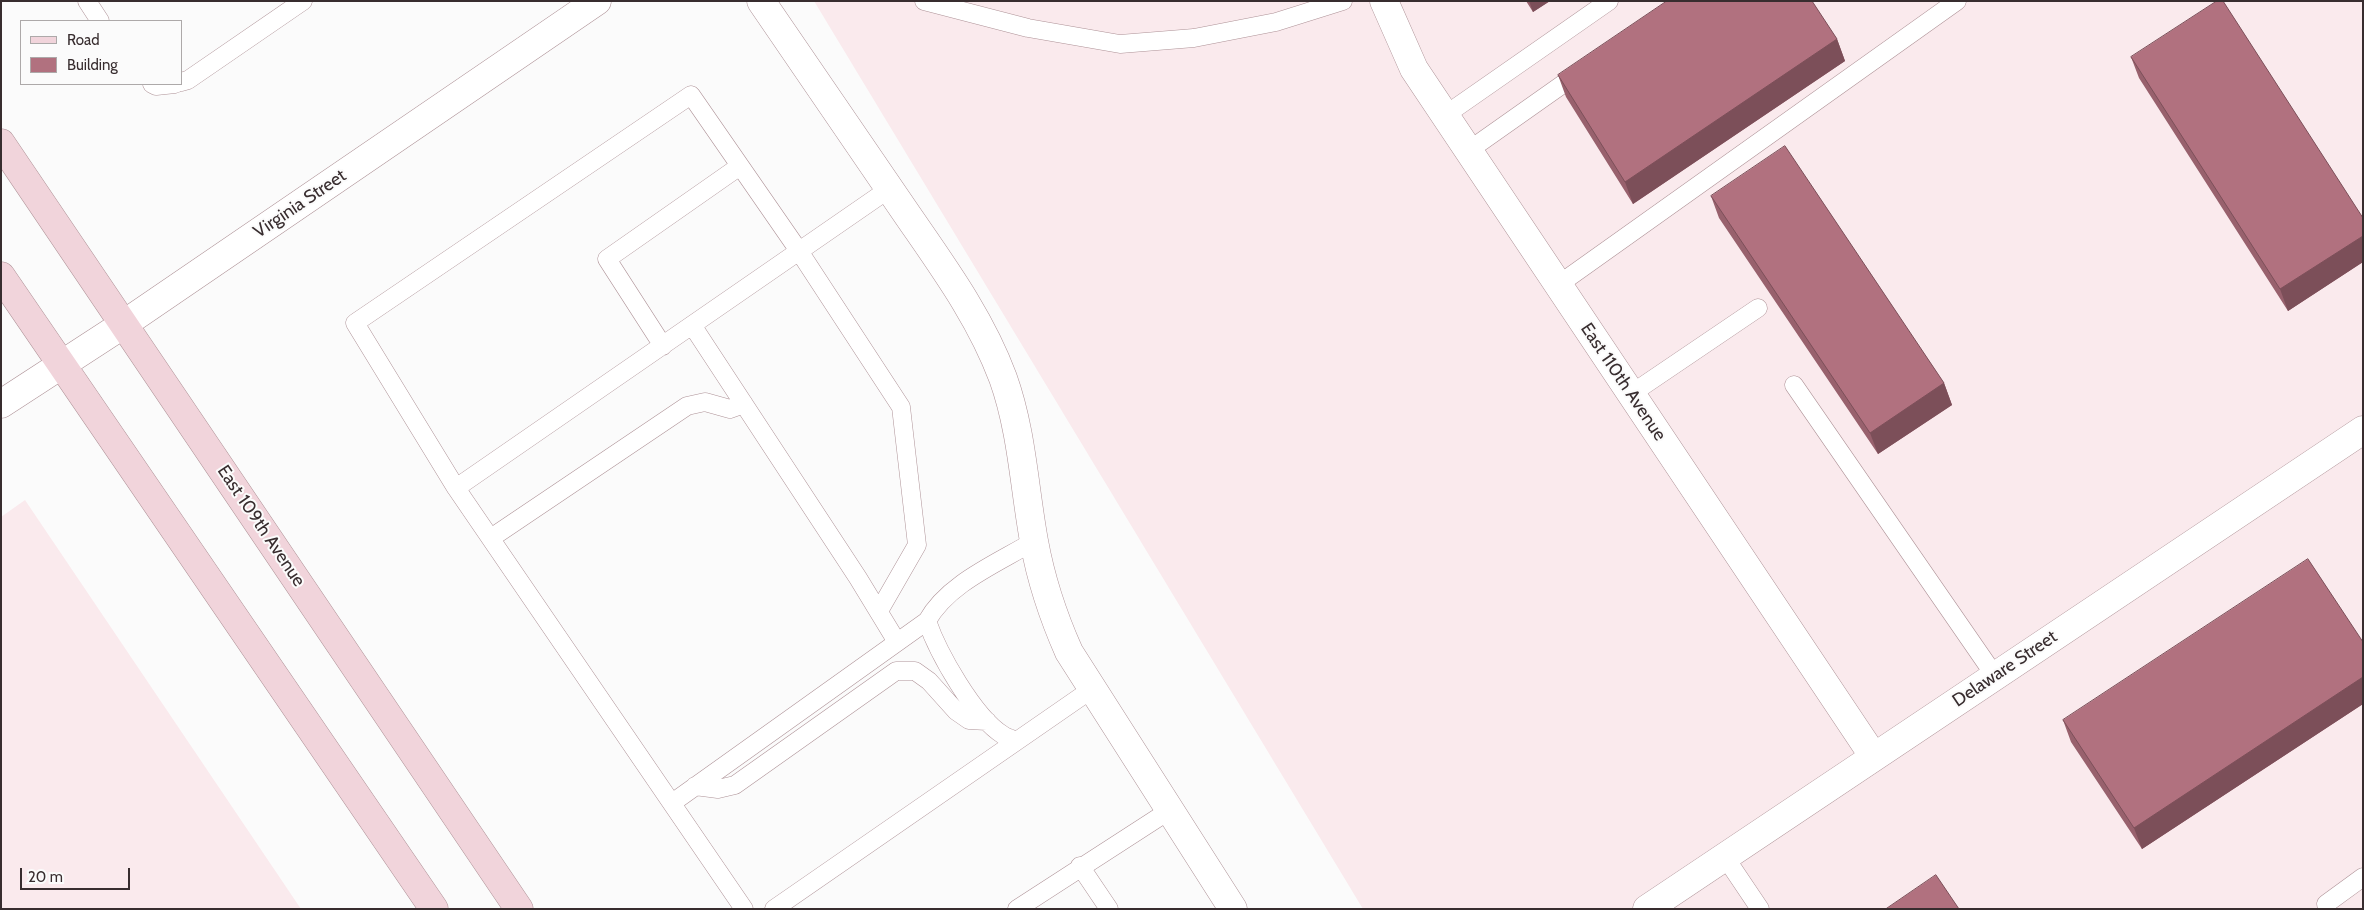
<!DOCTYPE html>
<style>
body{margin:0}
#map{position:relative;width:2364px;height:910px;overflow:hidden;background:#fbfbfb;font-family:Cabin,sans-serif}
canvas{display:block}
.frame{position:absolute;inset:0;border:2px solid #382d2f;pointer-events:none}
.legend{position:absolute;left:20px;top:20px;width:162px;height:65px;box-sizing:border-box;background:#fbfbfb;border:1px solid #ada9a9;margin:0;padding:6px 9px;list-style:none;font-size:15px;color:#382d2f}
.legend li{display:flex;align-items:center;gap:10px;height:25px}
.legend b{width:25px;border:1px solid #ada9a9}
.scale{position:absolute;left:20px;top:868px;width:110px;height:22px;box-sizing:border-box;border:2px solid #382d2f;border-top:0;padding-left:6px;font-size:15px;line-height:18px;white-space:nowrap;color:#382d2f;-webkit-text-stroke:4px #fbfbfb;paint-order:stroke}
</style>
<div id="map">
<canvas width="2364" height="910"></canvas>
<div class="frame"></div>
<ul class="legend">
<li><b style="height:6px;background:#f1d4db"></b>Road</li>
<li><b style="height:14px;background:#b1717f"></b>Building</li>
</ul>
<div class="scale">20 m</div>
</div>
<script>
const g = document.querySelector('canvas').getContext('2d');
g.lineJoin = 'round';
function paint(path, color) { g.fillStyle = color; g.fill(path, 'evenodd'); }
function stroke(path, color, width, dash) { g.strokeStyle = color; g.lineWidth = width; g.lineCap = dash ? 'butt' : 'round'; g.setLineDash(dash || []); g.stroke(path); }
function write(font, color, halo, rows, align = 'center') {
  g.font = font + ' Cabin,sans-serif'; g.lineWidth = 4; g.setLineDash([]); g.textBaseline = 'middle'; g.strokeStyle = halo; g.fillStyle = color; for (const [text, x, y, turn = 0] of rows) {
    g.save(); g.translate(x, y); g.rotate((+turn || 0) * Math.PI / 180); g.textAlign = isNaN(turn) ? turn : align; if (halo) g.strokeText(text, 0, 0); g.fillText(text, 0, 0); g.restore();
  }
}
const built = new Path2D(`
 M814 1H2363V909H1363Z
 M25 500 301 909H1V517Z`);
const service = new Path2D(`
 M87 1 100 21
 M924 1 1028 28 1120 44 1194 38 1276 22 1343 1
 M181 82 188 80 303 1
 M152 84 156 86 175 84
 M1444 116 1609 1
 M1468 151 1580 72
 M1558 285 1957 1
 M692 325 858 578 897 642
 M663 346 607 259 740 166
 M1794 385 1995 676
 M1631 394 1758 308
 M456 488 355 323 691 95 799 251 901 407 917 545 879 611
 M491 538 687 406 705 402 730 409 744 404
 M927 621C938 653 974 717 1003 735 1007 738 1013 739 1017 741
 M695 786 718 789 735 785 896 671H915L929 681 956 711 969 720 987 721
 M672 803 927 621C948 583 998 563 1034 541
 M1725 857 1760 909
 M1080 866 1109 909
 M2326 904 2363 877
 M744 909 456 488 889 189
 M774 909 1092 689
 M1017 909 1170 810`);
const minor = new Path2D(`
 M761 1C809 71 856 140 904 210 941 264 980 316 1003 378 1022 431 1024 486 1034 541 1041 580 1053 616 1069 652L1233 909
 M1384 1 1414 69 1874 757
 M1 404 124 324 597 1
 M1647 909 2363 430`);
const secondary = new Path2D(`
 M1 143 519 909
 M1 276 434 909`);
const wall = new Path2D(`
 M1526 1H1550L1533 12Z
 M1837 39 1845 61 1633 204 1566 97 1558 75Z
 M2131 57 2363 218V262L2288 311 2139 78Z
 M1711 196 1944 383 1952 405 1878 454 1719 218Z
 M2363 642V704L2142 849 2071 742 2063 720Z`);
const shadedWall = new Path2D(`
 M1529 1H1550L1533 12Z
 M1837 39 1845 61 1633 204 1625 182Z
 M2363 236V262L2288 311 2280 289Z
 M1944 383 1952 405 1878 454 1870 433Z
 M2363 677V704L2142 849 2134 828Z`);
const building = new Path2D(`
 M1667 1H1812L1837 39 1625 182 1558 75Z
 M2217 1H2223L2363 218V236L2280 289 2131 57Z
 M1785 146 1944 383 1870 433 1711 196Z
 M2308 559 2363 642V677L2134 828 2063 720Z
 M1936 875 1959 909H1886Z`);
const streetNames = [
 ["Virginia Street",300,204,-34],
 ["East 110th Avenue",1623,382,56],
 ["East 109th Avenue",261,526,56],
 ["Delaware Street",2005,669,-34]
];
paint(built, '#faeaed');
stroke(service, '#ae9297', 19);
stroke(minor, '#ae9297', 29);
stroke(secondary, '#ae9297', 29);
stroke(service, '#fff', 18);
stroke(minor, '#fff', 28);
stroke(secondary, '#f1d4db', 28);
paint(wall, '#98616d');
paint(shadedWall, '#7c4f59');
paint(building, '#b1717f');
stroke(building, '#7c4f59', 1);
write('18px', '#382d2f', '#fbfbfb', streetNames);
</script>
